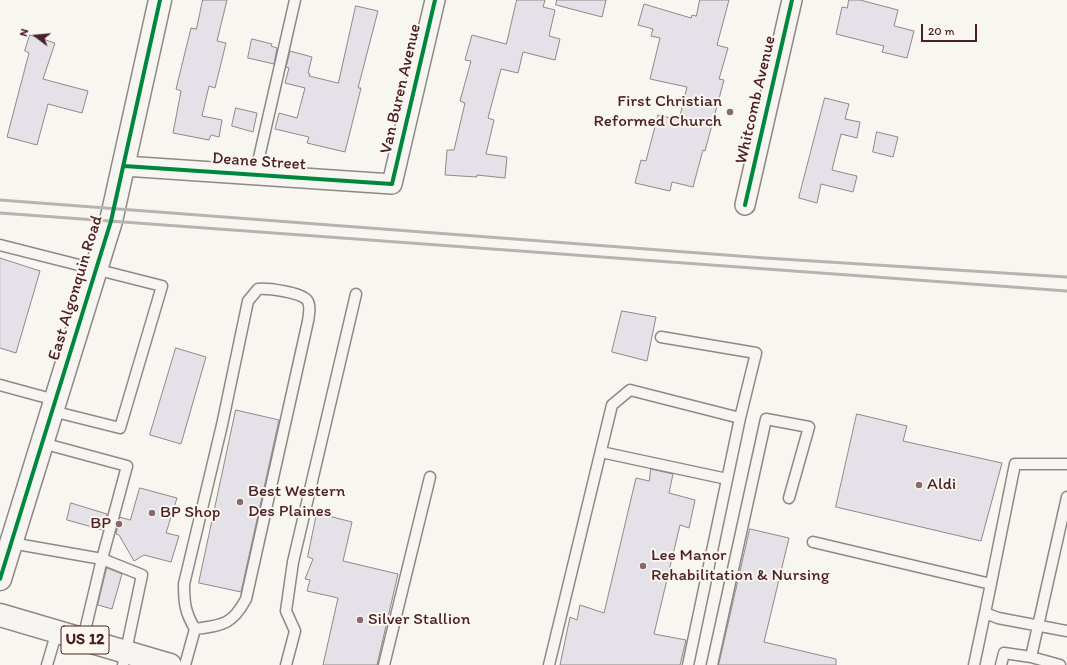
<!DOCTYPE html>
<style>
body{margin:0}
#map{position:relative;width:1067px;height:665px;overflow:hidden;background:#f8f6f0;font-family:Itim,sans-serif}
canvas{display:block}
.north{position:absolute;left:16px;top:16px;width:40px;height:40px;-webkit-text-stroke:3px #fbf7ec;paint-order:stroke;rotate:286deg;font-size:11px;font-weight:700;line-height:16px;text-align:center;color:#4a1f2b}
.north::after{content:'';display:block;margin:auto;width:14px;height:18px;background:#4a1f2b;clip-path:polygon(50% 0,100% 100%,50% 72%,0 100%)}
.scale{position:absolute;left:921px;top:24px;width:56px;height:18px;box-sizing:border-box;border:2px solid #4a1f2b;border-top:0;padding-left:5px;font-size:12px;line-height:14px;white-space:nowrap;color:#4a1f2b;-webkit-text-stroke:3px #fbf7ec;paint-order:stroke}
</style>
<div id="map">
<canvas width="1067" height="665"></canvas>
<div class="north">N</div>
<div class="scale">20 m</div>
</div>
<script>
const g = document.querySelector('canvas').getContext('2d');
g.lineJoin = 'round';
function paint(path, color) { g.fillStyle = color; g.fill(path, 'evenodd'); }
function stroke(path, color, width, dash) { g.strokeStyle = color; g.lineWidth = width; g.lineCap = dash ? 'butt' : 'round'; g.setLineDash(dash || []); g.stroke(path); }
function write(font, color, halo, rows, align = 'center') {
  g.font = font + ' Itim,sans-serif'; g.lineWidth = 4; g.setLineDash([]); g.textBaseline = 'middle'; g.strokeStyle = halo; g.fillStyle = color; for (const [text, x, y, turn = 0] of rows) {
    g.save(); g.translate(x, y); g.rotate((+turn || 0) * Math.PI / 180); g.textAlign = isNaN(turn) ? turn : align; if (halo) g.strokeText(text, 0, 0); g.fillText(text, 0, 0); g.restore();
  }
}
const building = new Path2D(`
 M203 0H227L217 41 226 43 215 88 209 86 202 116 222 120 219 137 211 135 209 140 173 133 181 91 176 89 191 28 196 29Z
 M517 0H545L543 7 555 10 549 36 560 39 555 60 523 52 518 73 501 69 488 118 494 120 486 154 507 157 505 178 477 175V177L445 175 447 150H454L465 103 460 101 471 61 465 60 472 35 506 44Z
 M557 0H606L602 17 556 5Z
 M700 0H729L717 45 728 48 719 79 724 80 705 151 703 150 693 187 672 182 670 191 635 183 641 160 646 161 658 115 679 120 687 87 650 79 660 38 651 36 653 29 638 25 644 4 691 18 692 15 696 16Z
 M849 0H860L898 10 894 26 914 31 907 58 882 52 884 46 836 34 842 7 847 8Z
 M356 6 378 11 358 88H361L345 152 307 143 309 137 275 129 279 113 297 118 305 88 285 83 289 68 286 67 290 51 312 57 308 73 310 74 309 76 338 83Z
 M30 35 55 43 43 79 88 91 82 113 48 104 37 145 7 137 29 53 25 51Z
 M252 39 272 44 271 46 277 48 274 64 248 58Z
 M825 98 849 104 845 119 860 122 857 138 841 134 832 170 857 176 853 192 821 184 817 203 799 198Z
 M236 108 257 113 253 132 232 126Z
 M877 132 898 137 893 157 873 152Z
 M0 258 40 271 16 353 0 348Z
 M622 311 656 317 647 361 612 352Z
 M176 348 206 357 181 444 150 435Z
 M236 410 279 420 241 592 199 583Z
 M857 414 907 426 903 441 1002 463 981 541 836 507Z
 M651 469 673 474 669 493 695 500 689 528 680 525 654 634 686 640 680 665H560L570 617 577 620 580 605 604 613 636 478 649 481Z
 M140 488 177 498 166 533 179 536 171 562 144 555 134 561 119 535 116 534 120 517 130 520Z
 M71 503 107 514 103 530 67 520Z
 M317 513 352 522 343 561 398 574 377 665H323L338 598 307 591 310 580 305 579 313 559 308 557Z
 M750 529 789 538 764 642 836 659V665H719Z
 M107 568 122 574 112 609 98 605Z`);
const service = new Path2D(`
 M255 175 295 0
 M0 245 162 286 120 428 52 411
 M661 337 756 353 740 418
 M0 385 55 400
 M601 452 727 479
 M1067 464H1015L985 613 998 618 1067 631
 M813 542 991 584
 M11 543 102 559 127 466 42 443
 M83 639 102 559 142 575 123 665
 M47 665 57 631
 M185 665 195 629C185 612 184 603 184 584L222 425 248 301 258 289C267 288 300 292 307 300 311 305 309 315 308 321L246 599C232 625 223 625 195 629
 M286 665 295 631 286 611 293 562 356 294
 M384 665 430 477
 M549 665 612 405 630 390 740 418 688 665
 M712 665 766 419 809 427 789 498
 M974 665 985 613
 M1001 665 1004 653 1031 657
 M1060 665 1031 657 1067 497`);
const minor = new Path2D(`
 M124 166 392 184 435 0
 M745 205 792 0`);
const tertiary = new Path2D(`
 M0 579 111 221 160 0`);
const primary = new Path2D(`
 M0 615 170 665`);
const rail = new Path2D(`
 M0 200 765 258 1067 277
 M0 213 1067 291`);
const cycleway = new Path2D(`
 M124 166 392 184 435 0
 M745 205 792 0
 M0 579 111 221 160 0`);
const markers = [
 [730,112,4,"#876a70"],
 [919,485,4,"#876a70"],
 [240,502,4,"#876a70"],
 [152,513,4,"#876a70"],
 [119,524,4,"#876a70"],
 [643,566,4,"#876a70"],
 [360,620,4,"#876a70"]
];
const shields = [
 [85,640,48]
];
const shieldNames = [
 ["US 12",85,640]
];
const streetNames = [
 ["Van Buren Avenue",401,89,-77],
 ["Whitcomb Avenue",756,100,-77],
 ["Deane Street",259,162,4],
 ["East Algonquin Road",76,288,-73]
];
const poiNames = [
 ["First Christian",722,102,"right"],
 ["Reformed Church",722,122,"right"],
 ["Aldi",927,485],
 ["Best Western",248,492],
 ["Des Plaines",248,512],
 ["BP Shop",160,513],
 ["BP",111,524,"right"],
 ["Lee Manor",651,556],
 ["Rehabilitation & Nursing",651,576],
 ["Silver Stallion",368,620]
];
paint(building, '#e4e1e8');
stroke(building, '#918787', 1);
stroke(service, '#918787', 13);
stroke(minor, '#918787', 22);
stroke(tertiary, '#918787', 25);
stroke(primary, '#918787', 25);
stroke(service, '#f6f5f1', 10);
stroke(minor, '#f6f5f1', 19);
stroke(tertiary, '#f6f5f1', 22);
stroke(primary, '#f6f5f1', 22);
stroke(rail, '#b8b3b1', 3);
stroke(cycleway, '#00873e', 4);
for (const [x, y, r, color] of markers) { const dot = new Path2D(); dot.arc(x, y, r, 0, 2 * Math.PI); g.fillStyle = color; g.fill(dot); stroke(dot, '#fbf7ec', 1.5); }
for (const [x, y, w] of shields) { const box = new Path2D(); box.roundRect(x - w / 2, y - 14, w, 28, 3); g.fillStyle = '#fbf7ec'; g.fill(box); stroke(box, '#4a1f2b', 1); }
write('bold 16px', '#4a1f2b', null, shieldNames);
write('17px', '#4a1f2b', '#fbf7ec', streetNames);
write('17px', '#4a1f2b', '#fbf7ec', poiNames, 'left');
</script>
